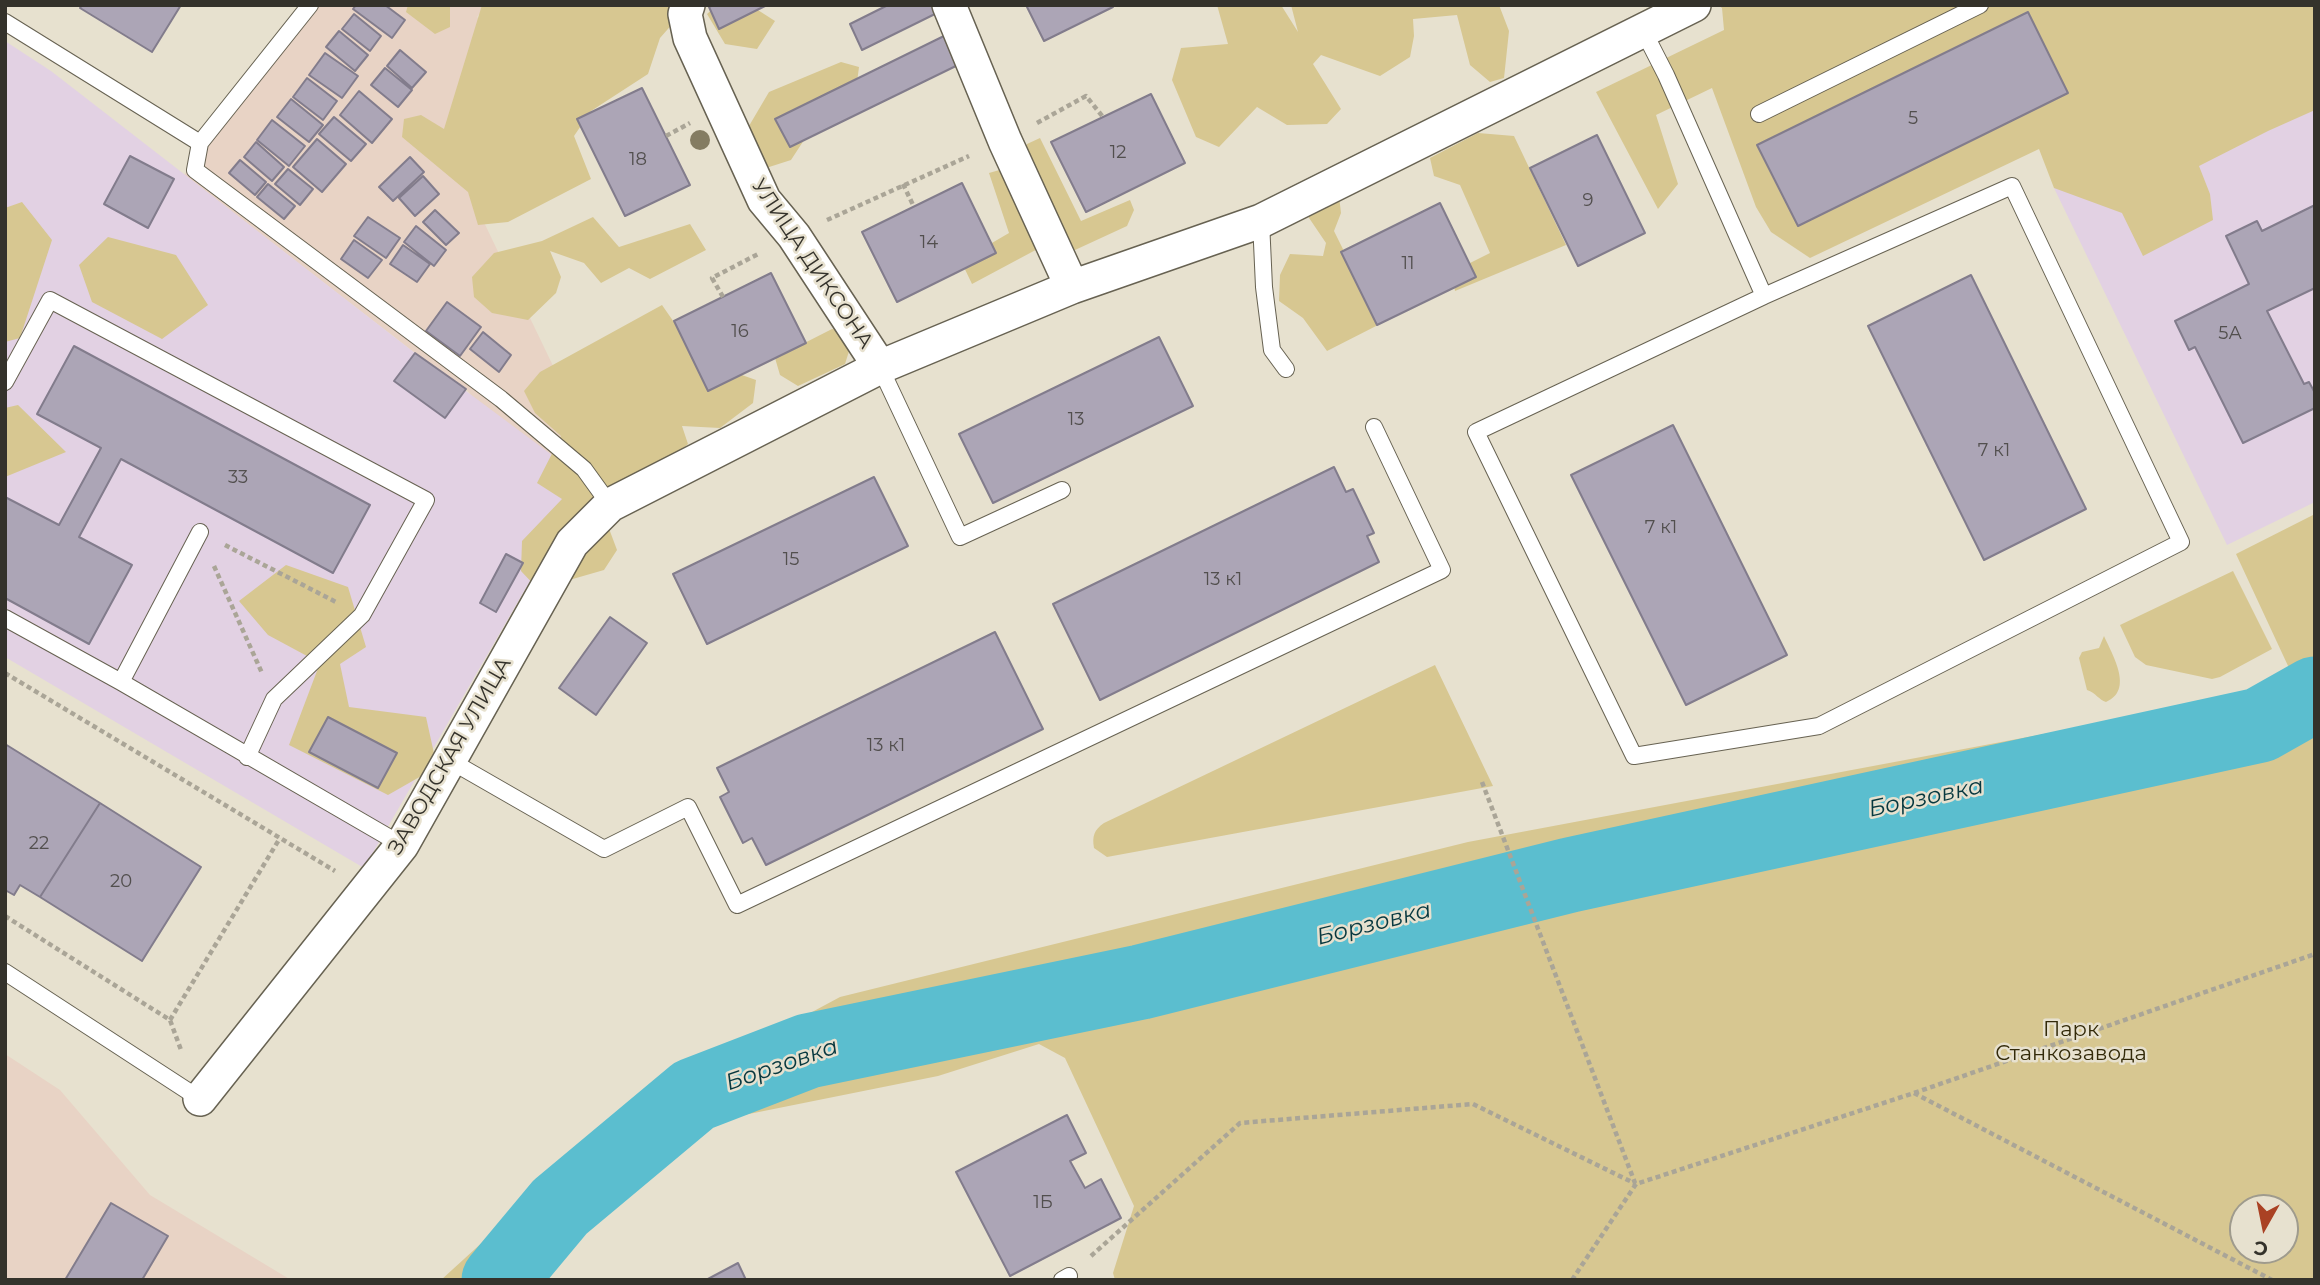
<!DOCTYPE html>
<meta charset="utf-8">
<style>
body{margin:0}
#map{position:relative;width:2320px;height:1285px;overflow:hidden;background:#e7e1cf;font-family:Montserrat,sans-serif}
canvas{display:block}
.frame{position:absolute;inset:0;border:7px solid #34322b;pointer-events:none}
.north{position:absolute;left:2229px;top:1194px;width:70px;height:70px;box-sizing:border-box;background:#e7e1cf;border:2px solid #9f9b8d;border-radius:50%;rotate:189deg;font-size:19px;font-weight:700;line-height:28px;text-align:center;color:#34322b}
.north::after{content:'';display:block;margin:auto;width:24px;height:32px;background:#aa4224;clip-path:polygon(50% 0,100% 100%,50% 72%,0 100%)}
</style>
<div id="map">
<canvas width="2320" height="1285"></canvas>
<div class="frame"></div>
<div class="north">С</div>
</div>
<script>
const g = document.querySelector('canvas').getContext('2d');
g.lineJoin = 'round';
function paint(path, color) { g.fillStyle = color; g.fill(path, 'evenodd'); }
function stroke(path, color, width, dash) { g.strokeStyle = color; g.lineWidth = width; g.lineCap = dash ? 'butt' : 'round'; g.setLineDash(dash || []); g.stroke(path); }
function write(font, color, halo, rows, align = 'center') {
  g.font = font + ' Montserrat,sans-serif'; g.lineWidth = 5; g.setLineDash([]); g.textBaseline = 'middle'; g.strokeStyle = halo; g.fillStyle = color; for (const [text, x, y, turn = 0] of rows) {
    g.save(); g.translate(x, y); g.rotate((+turn || 0) * Math.PI / 180); g.textAlign = isNaN(turn) ? turn : align; if (halo) g.strokeText(text, 0, 0); g.fillText(text, 0, 0); g.restore();
  }
}
const industrial = new Path2D(`
 M310 5H486L477 17 496 31 465 183 608 480 567 517 466 389 415 353 184 175Z
 M5 1054 60 1090 150 1195 291 1280H5Z`);
const education = new Path2D(`
 M5 41 51 71 415 353 564 464 567 517 364 868 5 657Z
 M2315 58V502L2227 545 2054 188Z`);
const green = new Path2D(`
 M408 5H450V27L435 34 406 12Z
 M482 5H689L660 38 648 74 591 111 574 136 591 179 508 222 478 225 468 192 402 137 404 119 421 115 444 129Z
 M717 5H750L775 21 757 49 725 44 707 14Z
 M1217 5H1281L1298 32 1291 5H1499L1509 31 1504 78 1490 82 1470 65 1457 15 1413 19 1414 36 1410 57 1380 76 1321 55 1313 64 1341 109 1327 124 1287 125 1257 107 1219 147 1196 137 1172 80 1181 48 1228 44Z
 M1718 5H2315V110L2268 131 2199 166 2210 194 2213 220 2143 256 2122 213 2054 188 2039 149 1810 258 1771 232 1756 207 1712 88 1656 115 1678 184 1658 209 1596 92 1724 30 1722 8Z
 M841 62 859 67 853 113 806 137 791 160 766 168 746 131 769 92Z
 M1478 133 1514 136 1566 245 1455 291 1452 272 1490 253 1460 185 1434 176 1430 158Z
 M1040 138 1081 221 1130 200 1134 210 1127 226 1075 250 1058 240 1021 160 1027 144Z
 M1003 169 1045 245 972 284 961 261 1009 233 989 173Z
 M1339 196 1341 213 1334 231 1380 324 1327 351 1303 318 1279 301 1280 275 1290 254 1323 256 1326 243 1305 212Z
 M22 202 52 240 20 338 5 342V208Z
 M593 217 619 247 690 224 706 250 650 279 629 268 601 283 584 263 550 251 561 277 556 293 528 320 492 313 474 297 472 277 494 253 542 241Z
 M108 237 176 255 208 305 162 339 92 302 79 265Z
 M662 305 717 384 739 374 756 380 753 403 720 428 682 426 688 444 605 518 617 550 604 570 538 589 521 571 522 541 562 499 537 483 561 436 535 413 524 391 540 372Z
 M832 329 855 332 845 364 798 386 780 375 775 358Z
 M18 405 66 452 5 477V408Z
 M2315 514V1280H1115L1113 1273 1134 1206 1065 1058 1039 1044 938 1076 719 1120 571 1210 533 1280H441L624 1113 840 997 1468 842 2129 718 2231 702 2289 668 2236 554ZM2243 1208H2285V1250H2243Z
 M286 565 348 587 366 647 340 664 349 707 426 717 437 767 388 795 289 745 320 663 268 635 239 601Z
 M2233 571 2272 649 2220 677 2212 679 2146 665 2135 657 2120 625Z
 M2104 636C2113 656 2134 690 2106 702 2099 700 2096 693 2087 690L2079 658 2082 652 2099 648Z
 M1435 665 1493 786 1107 857 1094 848C1092 836 1094 830 1104 823Z`);
const river = new Path2D(`
 M499 1280 560 1207 694 1095 808 1051 1141 982 1570 875 2260 725 2315 694`);
const building = new Path2D(`
 M82 5H181L152 52 80 8Z
 M356 5H385L405 20 392 38 353 9Z
 M713 5H767L719 29 709 7Z
 M888 5H935L939 12 862 50 850 24Z
 M1026 5H1112L1113 7 1044 41Z
 M2028 12 2068 93 1798 226 1757 145Z
 M354 14 381 36 370 51 342 29Z
 M339 31 368 55 355 71 326 47Z
 M946 35 960 64 790 147 775 119Z
 M400 50 426 72 412 88 387 66Z
 M325 53 358 76 342 98 309 75Z
 M385 68 412 90 398 107 371 85Z
 M307 78 337 101 323 120 293 97Z
 M642 88 690 185 625 216 577 119Z
 M359 91 392 119 372 143 340 115Z
 M1151 94 1185 163 1086 212 1051 142Z
 M291 99 323 125 309 142 277 117Z
 M334 117 366 144 351 161 319 134Z
 M272 120 305 146 289 166 257 140Z
 M1597 135 1645 233 1578 266 1530 168Z
 M317 139 346 164 322 192 293 167Z
 M256 142 284 167 272 181 244 157Z
 M130 156 174 179 148 228 104 204Z
 M410 157 424 172 393 201 379 187Z
 M240 160 266 182 255 195 229 173Z
 M288 169 313 189 300 205 275 184Z
 M423 176 439 194 415 216 399 198Z
 M962 183 996 253 897 302 862 232Z
 M268 184 295 206 284 219 257 197Z
 M1440 203 1476 277 1377 325 1341 252Z
 M2315 205V288L2267 311 2304 384 2309 382 2315 393V408L2243 443 2195 347 2189 350 2175 321 2249 284 2226 236 2257 221 2262 231Z
 M435 210 459 233 446 245 423 222Z
 M368 217 400 238 386 258 354 236Z
 M416 226 446 250 434 266 404 242Z
 M354 240 382 260 368 278 341 259Z
 M403 245 430 264 417 282 390 264Z
 M771 273 806 343 708 391 674 321Z
 M1971 275 2086 509 1984 560 1868 326Z
 M447 302 481 327 460 356 426 331Z
 M483 332 511 355 499 372 470 349Z
 M1159 337 1193 406 993 503 959 434Z
 M74 346 370 505 333 573 121 459 79 537 132 565 89 644 5 598V497L59 525 101 448 37 414Z
 M415 353 466 389 445 418 394 381Z
 M1673 425 1787 655 1686 705 1571 475Z
 M1334 467 1346 492 1353 489 1374 533 1367 536 1379 562 1100 700 1053 604Z
 M874 477 908 546 707 644 673 574Z
 M506 554 523 563 496 612 480 603Z
 M610 617 647 643 596 715 559 688Z
 M995 632 1043 729 766 865 752 838 743 843 720 797 729 792 717 768Z
 M328 717 397 753 378 788 309 752Z
 M5 744 100 803 40 897 20 885 14 895 5 890Z
 M100 803 201 867 142 961 40 897Z
 M1067 1115 1086 1153 1070 1161 1085 1188 1101 1179 1121 1218 1010 1276 956 1172Z
 M111 1203 168 1236 142 1280H65Z
 M738 1263 746 1280H706Z`);
const path = new Path2D(`
 M1037 123 1086 96 1103 117
 M666 136 690 123
 M903 184 914 207
 M827 220 969 156
 M723 297 712 278 760 253
 M225 545 336 602
 M214 566 262 673
 M5 673 335 871
 M1482 782 1635 1183
 M5 916 170 1020 181 1050
 M170 1020 280 838
 M1914 1093 2272 1280
 M1091 1256 1240 1123 1473 1104 1636 1184
 M1572 1280 1636 1184 1914 1093 2315 954`);
const service = new Path2D(`
 M310 5 200 143 195 170 501 399 584 469 610 505
 M5 22 200 143
 M1643 30 1666 75 1764 296 2012 186 2181 542 1819 726 1634 756 1476 432 1764 296
 M1759 114 1980 5
 M1261 221 1264 287 1272 350 1286 369
 M880 367 960 537 1062 490
 M5 382 50 300 426 500 362 615 274 699 247 757
 M5 618 121 682 402 845
 M121 682 200 532
 M449 760 604 849 688 807 737 905 1442 570 1374 427
 M5 972 200 1099
 M1062 1280 1069 1276`);
const minor = new Path2D(`
 M688 5 685 14 690 38 764 200 794 236 880 367
 M949 5 1005 141 1072 287
 M200 1099 402 845 572 543 610 505 880 367 1072 287 1261 221 1694 5`);
const trees = [
 [700,140]
];
const numberNames = [
 ["5",1913,119],
 ["12",1118,153],
 ["18",638,160],
 ["9",1588,201],
 ["14",929,243],
 ["11",1408,264],
 ["16",740,332],
 ["5А",2230,334],
 ["13",1076,420],
 ["7 к1",1994,451],
 ["33",238,478],
 ["7 к1",1661,528],
 ["15",791,560],
 ["13 к1",1223,580],
 ["13 к1",886,746],
 ["22",39,844],
 ["20",121,882],
 ["1Б",1043,1203]
];
const streetNames = [
 ["УЛИЦА ДИКСОНА",812,264,56],
 ["ЗАВОДСКАЯ УЛИЦА",450,756,-60]
];
const parkNames = [
 ["Парк",2071,1030],
 ["Станкозавода",2071,1054]
];
const waterNames = [
 ["Борзовка",1926,798,-12],
 ["Борзовка",1374,924,-14],
 ["Борзовка",782,1065,-19]
];
paint(industrial, '#e8d3c5');
paint(education, '#e2d1e3');
paint(green, '#d7c791');
stroke(river, '#5bbecf', 75);
paint(building, '#aca5b6');
stroke(building, '#827c8c', 2);
stroke(service, '#676252', 18);
stroke(minor, '#676252', 36);
stroke(path, '#aaa597', 4.5, [5, 3.5]);
stroke(service, '#fff', 16);
stroke(minor, '#fff', 33);
g.fillStyle = '#847c62';
for (const [x, y] of trees) { g.beginPath(); g.arc(x, y, 10, 0, 2 * Math.PI); g.fill(); }
write('18px', '#524f4e', null, numberNames);
write('21px', '#34322b', '#e7e1cf', streetNames);
write('21px', '#332a09', '#e7e1cf', parkNames);
write('italic 23px', '#07383f', '#e7e1cf', waterNames);
</script>
